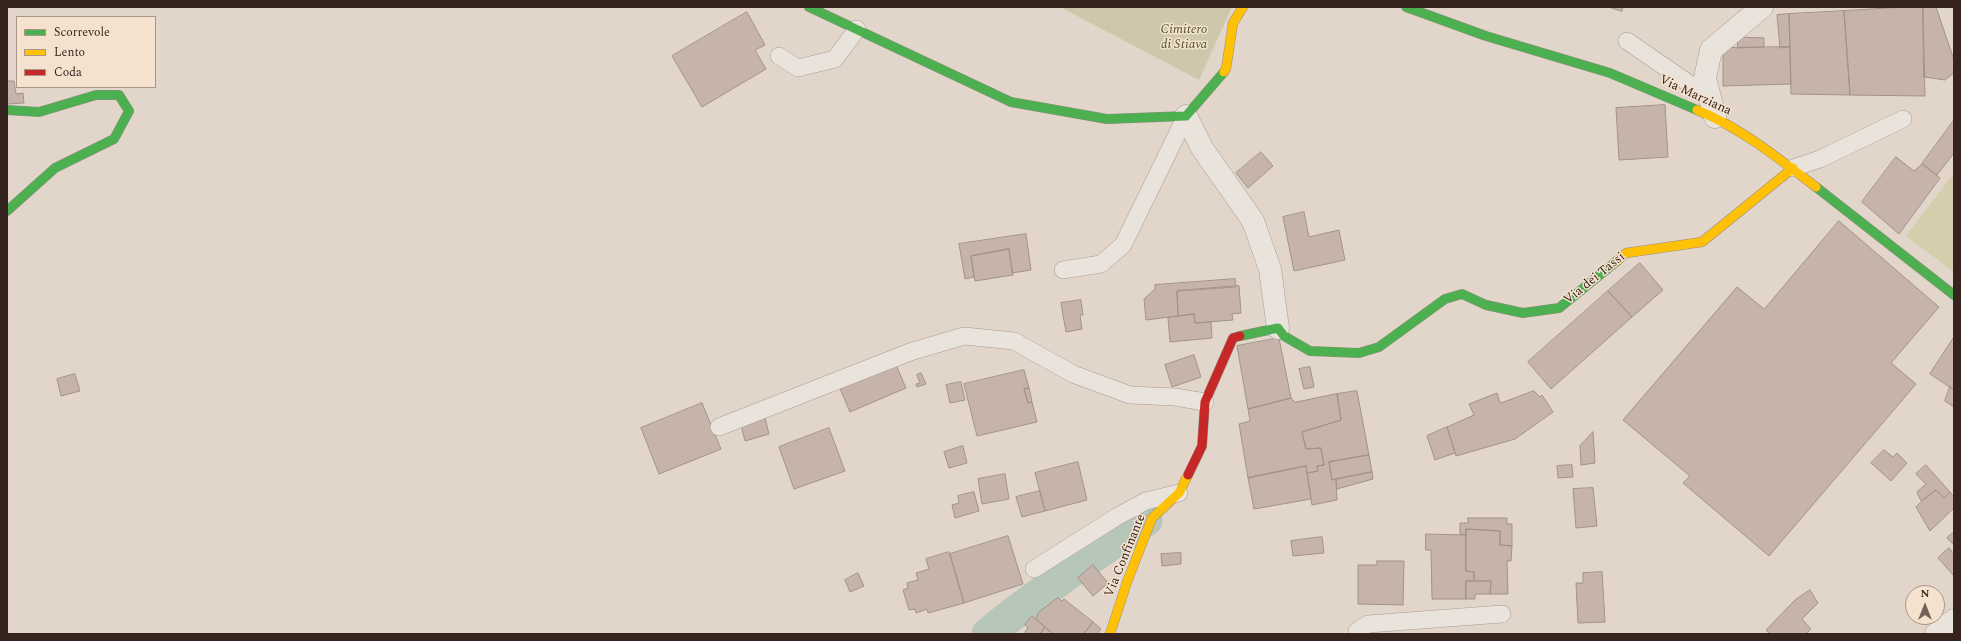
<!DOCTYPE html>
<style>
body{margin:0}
#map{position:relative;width:1961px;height:641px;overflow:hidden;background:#e2d6ca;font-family:Spectral,serif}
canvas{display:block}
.frame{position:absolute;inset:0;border:8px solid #35231d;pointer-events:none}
.legend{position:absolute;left:16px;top:16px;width:140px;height:72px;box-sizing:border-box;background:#f4e2cf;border:1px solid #a89688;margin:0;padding:5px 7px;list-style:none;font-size:12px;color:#35231d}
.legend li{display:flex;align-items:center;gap:8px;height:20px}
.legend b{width:20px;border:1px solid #a89688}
.north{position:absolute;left:1905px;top:585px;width:40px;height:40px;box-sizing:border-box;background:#f4e2cf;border:1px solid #a89688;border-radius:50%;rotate:0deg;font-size:11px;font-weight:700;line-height:16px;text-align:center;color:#35231d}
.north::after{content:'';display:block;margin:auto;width:14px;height:18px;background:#72625a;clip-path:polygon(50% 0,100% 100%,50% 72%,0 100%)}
</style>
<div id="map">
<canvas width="1961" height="641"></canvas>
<div class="frame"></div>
<ul class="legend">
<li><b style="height:5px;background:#4caf50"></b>Scorrevole</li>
<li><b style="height:5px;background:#ffc107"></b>Lento</li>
<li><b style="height:5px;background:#c62828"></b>Coda</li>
</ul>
<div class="north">N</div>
</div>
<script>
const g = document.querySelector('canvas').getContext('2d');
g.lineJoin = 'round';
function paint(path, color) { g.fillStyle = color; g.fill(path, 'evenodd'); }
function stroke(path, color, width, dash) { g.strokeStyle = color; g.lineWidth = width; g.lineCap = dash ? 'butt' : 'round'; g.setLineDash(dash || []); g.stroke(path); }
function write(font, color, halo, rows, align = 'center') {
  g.font = font + ' Spectral,serif'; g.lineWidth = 3; g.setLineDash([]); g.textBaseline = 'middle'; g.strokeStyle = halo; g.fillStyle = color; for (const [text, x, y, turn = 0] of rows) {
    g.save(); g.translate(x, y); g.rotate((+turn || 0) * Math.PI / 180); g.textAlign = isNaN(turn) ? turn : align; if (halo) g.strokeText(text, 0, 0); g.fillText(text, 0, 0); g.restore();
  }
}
const green = new Path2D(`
 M1954 173V272L1906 236Z`);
const cemetery = new Path2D(`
 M1060 7H1232L1199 80Z`);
const canal = new Path2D(`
 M988 634C1038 593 1092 557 1146 520`);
const building = new Path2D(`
 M1609 7H1623L1622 11Z
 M1905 7H1923L1925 96 1850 95 1844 11Z
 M1923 7H1936L1954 60V73L1945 80 1924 77Z
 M1844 11 1850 95 1791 94 1789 14Z
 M747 12 765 45 755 50 766 69 702 107 672 56Z
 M1789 14 1790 47 1780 48 1777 15Z
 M1738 37 1764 38V47L1738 48Z
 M1790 47 1791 84 1723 86V48Z
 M7 81H14L16 94 23 93 24 103 7 104Z
 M1665 105 1668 157 1619 160 1616 108Z
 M1954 120V153L1937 175 1922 164Z
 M1261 152 1273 166 1248 188 1236 173Z
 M1896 157 1914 171 1922 164 1940 178 1899 234 1862 202Z
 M1304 212 1309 237 1339 230 1345 260 1294 271 1283 217Z
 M1839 221 1939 307 1891 363 1916 384 1769 556 1683 483 1690 476 1623 420 1737 287 1764 309Z
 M1026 234 1031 270 1012 273 1009 249 971 256 974 277 965 279 959 244Z
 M1009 249 1013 275 975 281 971 256Z
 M1640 263 1663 290 1632 317 1608 291Z
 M1235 279 1236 287 1177 291 1178 316 1146 320 1144 299 1155 289V285Z
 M1239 286 1241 313 1232 314 1233 320 1195 323 1194 314 1178 316 1177 291Z
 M1608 291 1632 317 1551 389 1528 362Z
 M1081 300 1083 315H1080L1082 329 1066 332 1061 303Z
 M1194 314 1195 323 1211 322 1212 338 1170 342 1168 318Z
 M1954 337V390L1930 374Z
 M1279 338 1291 398 1248 409 1237 346Z
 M1194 355 1201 377 1172 387 1165 365Z
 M895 363 906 388 850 412 839 386Z
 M1310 367 1314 387 1304 389 1299 369Z
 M1024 370 1029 388 1024 389 1028 403 1032 402 1037 422 977 436 964 384Z
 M921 373 926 384 917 387 916 384 920 383 917 375Z
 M75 374 80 391 61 396 57 379Z
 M961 382 965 400 950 403 946 385Z
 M1950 387 1954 390V407L1945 401Z
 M1029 388 1032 402 1028 403 1024 389Z
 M1357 391 1369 455 1329 462 1332 480 1336 479 1337 500 1312 505 1307 473 1318 471 1317 466 1324 465 1321 448 1306 449 1302 432 1341 420 1337 394Z
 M1534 391 1540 397 1542 395 1553 412 1515 439 1456 456 1447 427 1474 415 1469 404 1497 393 1500 403Z
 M1337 394 1341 420 1302 432 1306 449 1321 448 1324 465 1317 466 1318 471 1307 473 1306 466 1248 478 1239 424 1250 421 1248 409 1291 398 1295 402Z
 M702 403 721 449 659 474 641 428Z
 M765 418 769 434 745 441 741 425Z
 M1447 427 1455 453 1435 460 1427 436Z
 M829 428 845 471 794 489 779 447Z
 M1593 432 1595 463 1581 465 1580 446Z
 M963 446 967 463 949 468 944 452Z
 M1884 450 1893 457 1897 453 1907 463 1891 481 1871 463Z
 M1369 455 1372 472 1332 480 1329 462Z
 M1078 462 1087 500 1045 511 1035 473Z
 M1572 465 1573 477 1558 478 1557 466Z
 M1926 465 1950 492 1944 498 1936 490 1921 501 1917 492 1926 484 1916 474Z
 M1306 466 1311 499 1254 509 1248 478Z
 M1372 472 1373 479 1337 489 1336 479Z
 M1005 474 1009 499 982 504 978 479Z
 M1593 488 1597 526 1576 528 1573 489Z
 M1936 490 1944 498 1950 492 1954 498V508L1930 531 1916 507Z
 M1040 491 1045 511 1022 517 1016 497Z
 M974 492 979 511 955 518 952 505 959 503 958 496Z
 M1468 518H1507V524H1512V546L1500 545V531L1466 529V535L1460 534V523H1468Z
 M1466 529 1500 531V545L1512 546 1511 561H1507L1508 594H1490L1491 581H1474V572L1466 571Z
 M1954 532V545L1947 538Z
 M1426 534 1466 535V571L1474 572V581H1466V599H1432L1431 550H1426Z
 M1008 536 1023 584 964 603 950 554Z
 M1322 537 1324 553 1293 556 1291 541Z
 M1949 548 1954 554V576L1938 558Z
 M949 552 964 603 928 613 927 609 916 613 915 609 909 610 903 590 908 588 907 583 918 580 916 573 929 569 926 559Z
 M1181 553V564L1162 566 1161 554Z
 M1377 561H1404L1403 605 1358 604V565H1377Z
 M1093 565 1108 583 1093 596 1078 578Z
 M1602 572 1605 622 1578 623 1576 583H1583V573Z
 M858 573 864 586 850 592 845 580Z
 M1466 581H1491L1490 594H1475V599H1466Z
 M1810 590 1818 603 1802 619 1811 629 1806 634H1770L1766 630 1795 600Z
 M1058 598 1062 601 1064 599 1093 622 1084 634H1053L1036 619 1038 613Z
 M1032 616 1045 627 1040 634H1023L1028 628 1025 625Z
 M1093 622 1101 629 1097 634H1084Z
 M1045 627 1053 634H1040Z`);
const lane = new Path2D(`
 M1627 41 1710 98
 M779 56 798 68 835 59 857 29
 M1793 168 1820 159 1903 119
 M1063 270 1101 264 1123 245 1186 116
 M719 427 910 352 964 336 1014 341 1073 374 1130 395 1175 397 1205 402
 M1034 569 1118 516 1146 501 1179 493
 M1357 634V631L1368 624 1502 614`);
const street = new Path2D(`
 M1186 116 1202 148 1253 221 1270 269 1278 328
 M1715 117 1705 78 1711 50 1762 7
 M1936 634 1954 620`);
const fast = new Path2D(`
 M809 7 1011 102 1107 119 1186 116 1224 72
 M1406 7 1486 36 1610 73 1697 110
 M7 110 39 112 96 95H119L129 111 114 139 55 168 7 211
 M1816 187 1954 295
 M1240 336 1278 328 1284 336 1310 351 1359 353 1379 347 1445 299 1462 294 1486 305 1523 313 1559 308 1617 261`);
const slow = new Path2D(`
 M1224 72 1226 69 1233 23 1243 7
 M1697 110C1741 128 1778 158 1816 187
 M1617 261 1626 253 1702 242 1793 168
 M1110 634 1127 582 1152 518 1179 493 1188 475`);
const jam = new Path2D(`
 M1188 475 1202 446 1205 402 1233 338 1240 336`);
const parkNames = [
 ["Cimitero",1184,30],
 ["di Stiava",1184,45]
];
const streetNames = [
 ["Via Marziana",1695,96,25],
 ["Via dei Tassi",1595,279,-39],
 ["Via Confinante",1126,556,-68]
];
paint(green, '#d5cdac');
paint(cemetery, '#cfc7ac');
stroke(canal, '#b6c6b8', 33);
paint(building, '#c6b4ab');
stroke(building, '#a2928a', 1);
stroke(lane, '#a79c94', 18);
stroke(street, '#a79c94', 23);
stroke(fast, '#978b84', 10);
stroke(slow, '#978b84', 10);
stroke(jam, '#978b84', 10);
stroke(lane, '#eae3dc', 17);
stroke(street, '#eae3dc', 22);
stroke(fast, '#4caf50', 9);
stroke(slow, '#ffc107', 9);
stroke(jam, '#c62828', 9);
write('italic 13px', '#4f5124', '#f4e2cf', parkNames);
write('13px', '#35231d', '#f4e2cf', streetNames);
</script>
